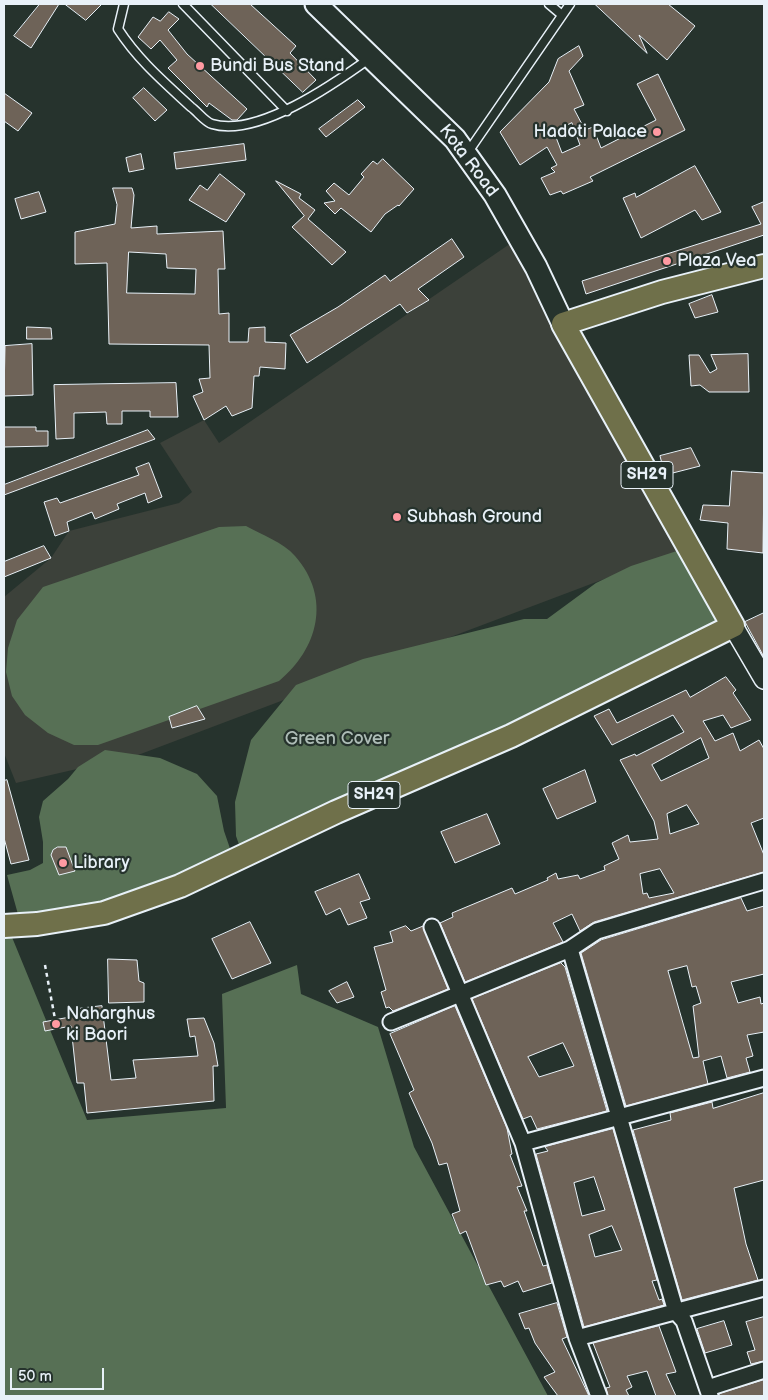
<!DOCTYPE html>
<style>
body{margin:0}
#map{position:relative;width:768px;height:1400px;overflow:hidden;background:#26332d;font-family:"Balsamiq Sans",sans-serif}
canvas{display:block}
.frame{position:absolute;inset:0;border:5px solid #e8f1f8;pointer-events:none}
.scale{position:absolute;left:10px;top:1368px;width:94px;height:22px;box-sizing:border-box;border:2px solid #e8f1f8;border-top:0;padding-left:6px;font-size:15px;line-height:18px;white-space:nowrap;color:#e8f1f8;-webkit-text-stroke:4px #26332d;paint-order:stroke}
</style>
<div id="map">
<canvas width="768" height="1400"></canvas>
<div class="frame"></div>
<div class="scale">50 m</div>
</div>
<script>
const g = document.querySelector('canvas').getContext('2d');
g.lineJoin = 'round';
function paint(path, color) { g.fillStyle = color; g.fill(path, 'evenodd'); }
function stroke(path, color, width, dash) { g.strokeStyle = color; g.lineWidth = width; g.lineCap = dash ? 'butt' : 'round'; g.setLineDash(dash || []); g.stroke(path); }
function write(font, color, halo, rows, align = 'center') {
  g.font = font + ' "Balsamiq Sans",sans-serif'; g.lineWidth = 4.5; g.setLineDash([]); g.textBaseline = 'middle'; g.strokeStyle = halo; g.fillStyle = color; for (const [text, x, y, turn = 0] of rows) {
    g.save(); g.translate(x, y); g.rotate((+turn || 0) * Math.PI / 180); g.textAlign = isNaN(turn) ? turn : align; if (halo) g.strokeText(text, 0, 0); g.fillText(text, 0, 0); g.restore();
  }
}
const built = new Path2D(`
 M517 239 689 547 138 755 16 783 4 753V597L51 558 69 531 179 503 192 492 160 443 204 420 219 443Z`);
const green = new Path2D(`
 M246 526C262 535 283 542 295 556 332 598 318 649 279 681L98 745H74L48 733 25 715 12 696 6 672 8 648 17 620 43 587 219 527Z
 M689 547 733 626 243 856 236 836 235 802 251 740 296 685 363 659 524 619H547L596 583 631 566Z
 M105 750 160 758 197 774 217 796 224 831 234 860 180 886 21 925 7 875 30 870 43 863V842L39 817 43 801 68 779 78 767Z
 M4 925H7L87 1120 226 1108 222 994 297 965 301 994 378 1027 414 1147 548 1396H4Z`);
const building = new Path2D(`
 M40 4H59L31 48 14 36Z
 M65 4H102L86 20Z
 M211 4H250L296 46 290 53 316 80 303 92Z
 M595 4H668L695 26 667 60 639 35 647 53Z
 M169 12 179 19 168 30 187 54 247 109 237 120H232L209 103 207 107 168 68 177 60 160 40 151 49 138 37 153 17 160 21Z
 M579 46 583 56 569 71 584 105 574 109 585 130 593 127 601 148 656 120 637 84 658 74 685 130 590 177 593 181 563 194 561 191 550 195 541 178 555 172 551 168 557 165 547 147 520 165 500 132 549 82 558 59ZM572 123 580 145 562 153 554 132Z
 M144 88 167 110 155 121 133 98Z
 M4 93 32 113 18 131 4 121Z
 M358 100 365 107 326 137 319 129Z
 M244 144 246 160 176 169 174 153Z
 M141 154 144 169 129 172 126 158Z
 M383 159 414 189 399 206 398 205 385 214 371 232 341 208 335 214 324 203 335 201 326 191 334 183 349 195 364 177 361 174 373 161 377 164Z
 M695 166 721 212 702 220 695 210 641 238 623 198 635 193 636 197Z
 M220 174 245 194 226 222 189 200 200 185 207 190Z
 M276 181 301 194 299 198 315 210 308 219 346 252 332 265 292 227 304 216Z
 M113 188H132L134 195 131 228 157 226V234L223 231 225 269H218L219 314 229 313V342H248L249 328 265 327V342L286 343 285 369 260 367 259 376H254L252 408 232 416 226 406 204 420 193 396 203 392 199 379 210 378 209 345 109 344 107 263 75 264V232L115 224 117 205ZM129 252 166 254 167 268 196 269 195 294 127 293Z
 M39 192 46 212 21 219 15 199Z
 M764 202V235L586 294 582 281 761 224 752 207Z
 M452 239 464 257 418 289 429 300 407 313 400 304 307 363 290 335 338 307 385 275 390 281Z
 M712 295 718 312 695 318 689 304Z
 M27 327 51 328 52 339H27Z
 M32 344 33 395 4 396 5 346Z
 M748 354 749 392H709L700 385 691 386 689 355H699L710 373 717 369 711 355Z
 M176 383 178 417H150V411H122V424H107L106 412 74 413V438L56 439 54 385Z
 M4 427H36V431H48V446L4 447Z
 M148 430 155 439 4 495V485Z
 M691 448 700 466 665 475 660 456Z
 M149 463 162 497 148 503 145 493 117 504 119 509 95 519 92 512 67 522 69 531 55 536 44 502 57 498 60 503 139 475 136 468Z
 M732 471 764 473 763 553 727 549 728 523 700 520 703 505 729 506Z
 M44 546 51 558 4 577V562Z
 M764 613V657L745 622Z
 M726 677 736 690 733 693 751 720 731 728 723 715 703 721 715 741 733 733 740 751 759 740 764 749V818L751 823 764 855V872L594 922 580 931 572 914 553 923 563 942 465 982 440 923 453 917 452 913 512 888 515 894 548 880 547 878 556 873 558 879 578 875 580 879 605 870 604 866 619 859 612 843 628 835 630 842 658 839 654 821 620 760 635 754 636 756 684 732 673 715 612 745 594 716 609 709 617 723 686 690 690 697ZM701 738 709 758 661 781 652 765ZM687 805 699 824 670 834 667 814ZM660 869 674 893 649 898 647 893 643 894 640 874Z
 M197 706 205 719 172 728 169 717Z
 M585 770 596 802 557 819 543 789Z
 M7 780 29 860 11 864 4 838V781Z
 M487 814 500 844 455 863 441 832Z
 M58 847H66L75 871 59 875 51 855 53 850Z
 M359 874 370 899 360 902 367 918 348 925 340 908 326 915 315 892Z
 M741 898 747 911 764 906V974L731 982 738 1003 760 997 761 1004 764 1003V1032L747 1035 753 1056 746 1058 750 1072 727 1078 721 1056 703 1061 708 1084 626 1106 581 953 601 940ZM687 966 692 987 696 986 701 1003 693 1006 699 1057 693 1058 668 971Z
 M250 922 271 963 232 979 212 939Z
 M406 926 411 931 423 926 448 989 393 1011 389 1007 386 1008 381 992 386 990 374 947 393 942 390 932Z
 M108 959 137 960 139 981 144 983V1002L109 1003Z
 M561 963 565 967 607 1111 537 1129 531 1116 523 1119 472 999ZM563 1043 574 1066 539 1077 528 1057Z
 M347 982 354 997 337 1003 329 991Z
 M102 1006 111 1080 136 1078 133 1060 198 1056 195 1036 190 1037 187 1019 204 1018 214 1043 218 1066H213L214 1101 87 1113 84 1083H77L71 1026 45 1031 43 1022 70 1017 69 1010Z
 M455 1006 507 1128 512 1154 510 1155 522 1186 517 1187 527 1211H524L543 1266 547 1265 552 1283 523 1292 518 1281 504 1287 501 1281 486 1285 466 1231 460 1234 452 1214 460 1211 447 1163 439 1165 432 1143 409 1093 414 1090 390 1034Z
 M764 1093V1180L734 1188 746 1244 758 1280 682 1300 633 1130 671 1120 670 1113 712 1102 713 1108Z
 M613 1129 657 1280 652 1281 659 1300 662 1299 664 1305 584 1327 536 1154 548 1151 545 1147ZM594 1177 605 1210 582 1216 574 1183ZM612 1226 622 1250 595 1257 589 1235Z
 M557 1303 567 1337 562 1339 589 1396H558L544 1377 555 1372 535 1343 529 1328 525 1329 519 1314Z
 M764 1317V1361L751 1364 747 1352 755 1350 746 1322Z
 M724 1321 732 1345 705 1353 697 1329Z
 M659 1326 676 1372 666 1374 676 1396H656L647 1371 627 1376 632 1387 626 1390 629 1396H608L606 1388 610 1387 593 1343Z
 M764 1380V1396H719V1394Z`);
const path = new Path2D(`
 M45 965 55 1019`);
const service = new Path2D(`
 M124 4 118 29C138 60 164 82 191 107 197 111 205 122 212 124 257 138 334 84 370 58
 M183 4 287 111
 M549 4 562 15
 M468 152 570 4`);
const minor = new Path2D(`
 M432 927 523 1143 577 1338 599 1396
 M570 949 676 1312 684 1321 710 1396
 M391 1022 570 949 597 931 764 881
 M523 1143 764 1078
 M577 1338 764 1288
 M708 1388 764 1370`);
const tertiary = new Path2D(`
 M733 626 764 679`);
const secondary = new Path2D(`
 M316 4 455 139 495 195 536 267 563 324`);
const primary = new Path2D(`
 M4 926 37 924 104 913 180 886 336 812 511 736 733 626 563 324 662 292 764 266`);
const markers = [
 [200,66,5,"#ff9aa2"],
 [657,132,5,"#ff9aa2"],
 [667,261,5,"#ff9aa2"],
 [397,517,5,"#ff9aa2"],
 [63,863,5,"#ff9aa2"],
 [56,1024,5,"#ff9aa2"]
];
const shields = [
 [647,475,52],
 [374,795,52]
];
const shieldNames = [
 ["SH29",647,475],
 ["SH29",374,795]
];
const poiNames = [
 ["Bundi Bus Stand",210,66],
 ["Hadoti Palace",647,132,"right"],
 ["Plaza Vea",677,261],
 ["Subhash Ground",407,517],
 ["Library",73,863],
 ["Naharghus",66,1014],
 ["ki Baori",66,1035]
];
const streetNames = [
 ["Kota Road",468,161,53]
];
const parkNames = [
 ["Green Cover",337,739]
];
paint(built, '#3c413a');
paint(green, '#577055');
paint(building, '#6e6358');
stroke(building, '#e8f1f8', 1);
stroke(service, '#e8f1f8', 11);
stroke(minor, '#e8f1f8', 19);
stroke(tertiary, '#e8f1f8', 22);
stroke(secondary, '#e8f1f8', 25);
stroke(primary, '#e8f1f8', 26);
stroke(path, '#e8f1f8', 2.5, [4, 4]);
stroke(service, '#26332d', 8);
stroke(minor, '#26332d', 15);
stroke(tertiary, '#26332d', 19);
stroke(secondary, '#26332d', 21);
stroke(primary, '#6f704a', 22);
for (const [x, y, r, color] of markers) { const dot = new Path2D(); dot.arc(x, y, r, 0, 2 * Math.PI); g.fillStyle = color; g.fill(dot); stroke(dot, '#26332d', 2); }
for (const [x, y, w] of shields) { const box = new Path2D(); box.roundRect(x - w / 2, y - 13.5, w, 27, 4); g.fillStyle = '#26332d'; g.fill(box); stroke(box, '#e8f1f8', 1); }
write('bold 16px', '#e8f1f8', null, shieldNames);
write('18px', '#e8f1f8', '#26332d', poiNames, 'left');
write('18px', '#e8f1f8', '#26332d', streetNames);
write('18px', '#aebdb7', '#26332d', parkNames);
</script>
